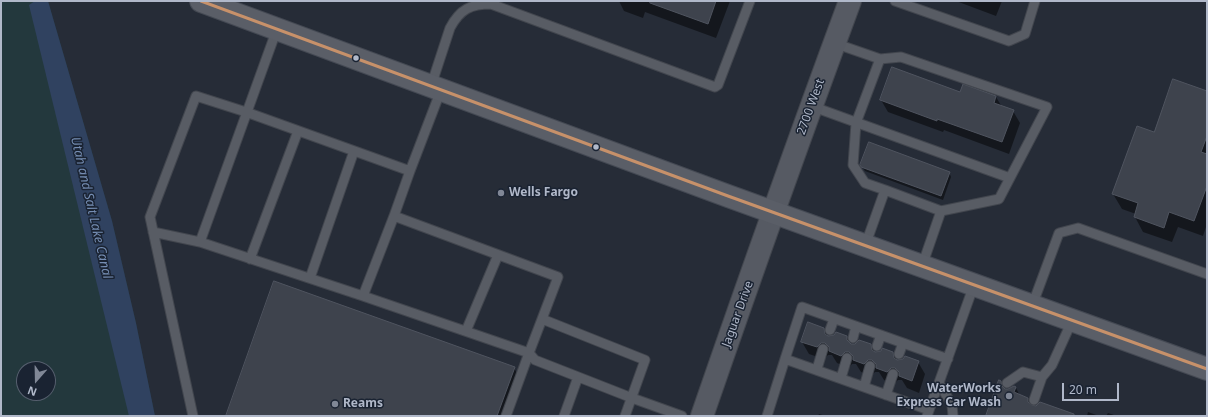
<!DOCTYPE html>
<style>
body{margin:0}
#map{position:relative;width:1208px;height:417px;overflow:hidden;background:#262c37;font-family:"Noto Sans",sans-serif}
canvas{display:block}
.frame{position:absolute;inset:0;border:2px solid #b0b8c9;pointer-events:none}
.north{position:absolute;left:16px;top:361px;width:40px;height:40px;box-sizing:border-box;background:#1a2332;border:1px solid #565f6e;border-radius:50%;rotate:200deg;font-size:11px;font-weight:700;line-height:16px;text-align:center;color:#b0b8c9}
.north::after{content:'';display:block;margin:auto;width:14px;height:18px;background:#808796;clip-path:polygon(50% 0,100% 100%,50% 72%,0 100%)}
.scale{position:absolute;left:1062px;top:383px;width:57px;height:18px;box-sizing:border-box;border:2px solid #b0b8c9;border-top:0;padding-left:5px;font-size:12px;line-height:14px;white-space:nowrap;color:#b0b8c9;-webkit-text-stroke:3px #1a2332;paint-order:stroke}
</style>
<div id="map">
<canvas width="1208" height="417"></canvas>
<div class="frame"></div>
<div class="north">N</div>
<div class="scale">20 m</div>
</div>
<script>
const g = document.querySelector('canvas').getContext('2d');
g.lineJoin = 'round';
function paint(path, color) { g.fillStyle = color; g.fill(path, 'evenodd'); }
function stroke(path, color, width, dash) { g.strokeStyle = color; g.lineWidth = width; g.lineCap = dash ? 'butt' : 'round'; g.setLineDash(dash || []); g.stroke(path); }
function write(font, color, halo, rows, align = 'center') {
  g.font = font + ' "Noto Sans",sans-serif'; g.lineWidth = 3; g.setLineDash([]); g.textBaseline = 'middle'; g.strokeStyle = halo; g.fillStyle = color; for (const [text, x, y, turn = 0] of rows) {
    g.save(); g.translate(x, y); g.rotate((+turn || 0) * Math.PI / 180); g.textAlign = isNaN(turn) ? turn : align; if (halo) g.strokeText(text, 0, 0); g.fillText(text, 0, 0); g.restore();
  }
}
const green = new Path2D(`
 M1 1H48L112 221 136 323 155 416H1ZM24 369H48V393H24Z`);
const water = new Path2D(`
 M35 1H48L112 221 136 323 155 416H129L29 5Z`);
const shadow = new Path2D(`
 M619 1H730L716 38 645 12 643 18 624 11Z
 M956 1H1002L996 16Z
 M1207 92V224L1203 236 1178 227 1172 242 1143 232 1135 217 1136 214 1122 209 1113 194 1154 133Z
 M961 93 996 97 1002 107 1013 111 1020 123 1009 154 944 130 943 132 888 112 881 100Z
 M861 165 949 172 951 177 943 200 865 171Z
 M824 329 828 337H847L851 345H871L875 353H893L897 361 918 362 925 374 919 393 907 388 902 380H898L894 384 884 380 879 372H875L871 376 861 372 856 364H852L849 368 837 363 832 355H828L824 359 809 354 802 342Z
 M514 368 523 383 511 416H227Z
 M1001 382 1005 390 1016 388 1020 396 1028 398 1033 407 1056 416H987Z
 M1088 412 1099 416H1087Z
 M1108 413 1117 416H1106Z
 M819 414 826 416H818Z`);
const building = new Path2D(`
 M651 1H716L708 24 650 3Z
 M892 67 960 92 963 84 996 96 994 103 1014 110 1002 142 937 119V121L880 100Z
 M1173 79 1207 91V136L1201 152 1207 154V186L1194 221 1169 212 1164 228 1134 217 1138 203 1112 194 1137 126 1154 132Z
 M869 142 950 172 941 196 861 167 860 165Z
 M274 281 515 367 497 416H226Z
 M808 322 824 328 825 334 828 336 834 335 836 332 847 336V340L851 344H855L859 340 871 344 872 350 875 352 881 351 882 348 893 352 894 358 897 360 903 359 905 356 919 361 912 381 899 376V372L895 368H891L887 372 876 368V364L872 360H868L864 364 853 360V356L849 352H845L841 356 829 351V347L825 343H821L817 347 801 342Z
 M999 380 1001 381 1002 386 1005 389H1008L1014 386 1016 387 1014 392 1028 398V402L1032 405 1036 406 1040 402 1074 414V416H986Z`);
const service = new Path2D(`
 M895 1 1009 41 1025 34 1035 1
 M834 43 880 59 901 57 1047 107 999 199 941 211 922 266
 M880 59 856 123 853 165 865 183 885 190
 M431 86 450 28C460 9 471 4 491 4L715 87 718 85 750 1
 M811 106 1010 178
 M410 171 394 216 558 277 542 319 645 360 625 416
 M153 232 200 242 277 29
 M200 242 363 296 394 216
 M865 246 885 190 941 211
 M250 259 298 131
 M310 278 354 151
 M363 296 529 353 506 416
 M1032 306 1059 233 1078 228 1207 274
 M542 319 529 353 535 360 632 398 682 416
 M830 330 834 319
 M466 331 498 255
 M853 338 856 326
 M877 346 881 335
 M899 354 903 343
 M817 369 823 349
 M841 378 847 358
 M939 383 952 405 953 416
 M1007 383 1023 372 1042 377
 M864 387 870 366
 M886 395 893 374
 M1034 400 1042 377 1052 365 1072 321
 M929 410 785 359 802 307 948 359
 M193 416 150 217 196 96 246 112 410 171 441 90
 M564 416 578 377
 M767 416 785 359
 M927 416 974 285`);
const secondary = new Path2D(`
 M702 416C750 277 799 139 850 1`);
const primary = new Path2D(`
 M201 1 728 196 1207 369`);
const bus1 = new Path2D(`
 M201 1 728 196 1207 369`);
const markers = [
 [356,58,3.5,"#b0b8c9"],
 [596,147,3.5,"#b0b8c9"],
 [501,193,4,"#808796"],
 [1009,396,4,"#808796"],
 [335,404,4,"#808796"]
];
const streetNames = [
 ["2700 West",811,107,-70],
 ["Jaguar Drive",738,314,-70]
];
const poiNames = [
 ["Wells Fargo",509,193],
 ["WaterWorks",1001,389,"right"],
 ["Express Car Wash",1001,403,"right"],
 ["Reams",343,404]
];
const waterNames = [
 ["Utah and Salt Lake Canal",91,208,77]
];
paint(green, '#23383d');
paint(water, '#304260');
paint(shadow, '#0007');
paint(building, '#3e434d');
stroke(building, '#4f545f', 1);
stroke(service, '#42464e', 11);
stroke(secondary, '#42464e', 24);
stroke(primary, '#444953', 24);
stroke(service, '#585c64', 9);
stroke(secondary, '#565a63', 22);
stroke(primary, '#5a5e67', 22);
stroke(bus1, '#c7916a', 3);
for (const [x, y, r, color] of markers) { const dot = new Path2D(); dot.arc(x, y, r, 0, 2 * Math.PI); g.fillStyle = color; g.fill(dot); stroke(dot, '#1a2332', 1.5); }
write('12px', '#b0b8c9', '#1a2332', streetNames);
write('bold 12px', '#b0b8c9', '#1a2332', poiNames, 'left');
write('italic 13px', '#758db3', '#1a2332', waterNames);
</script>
